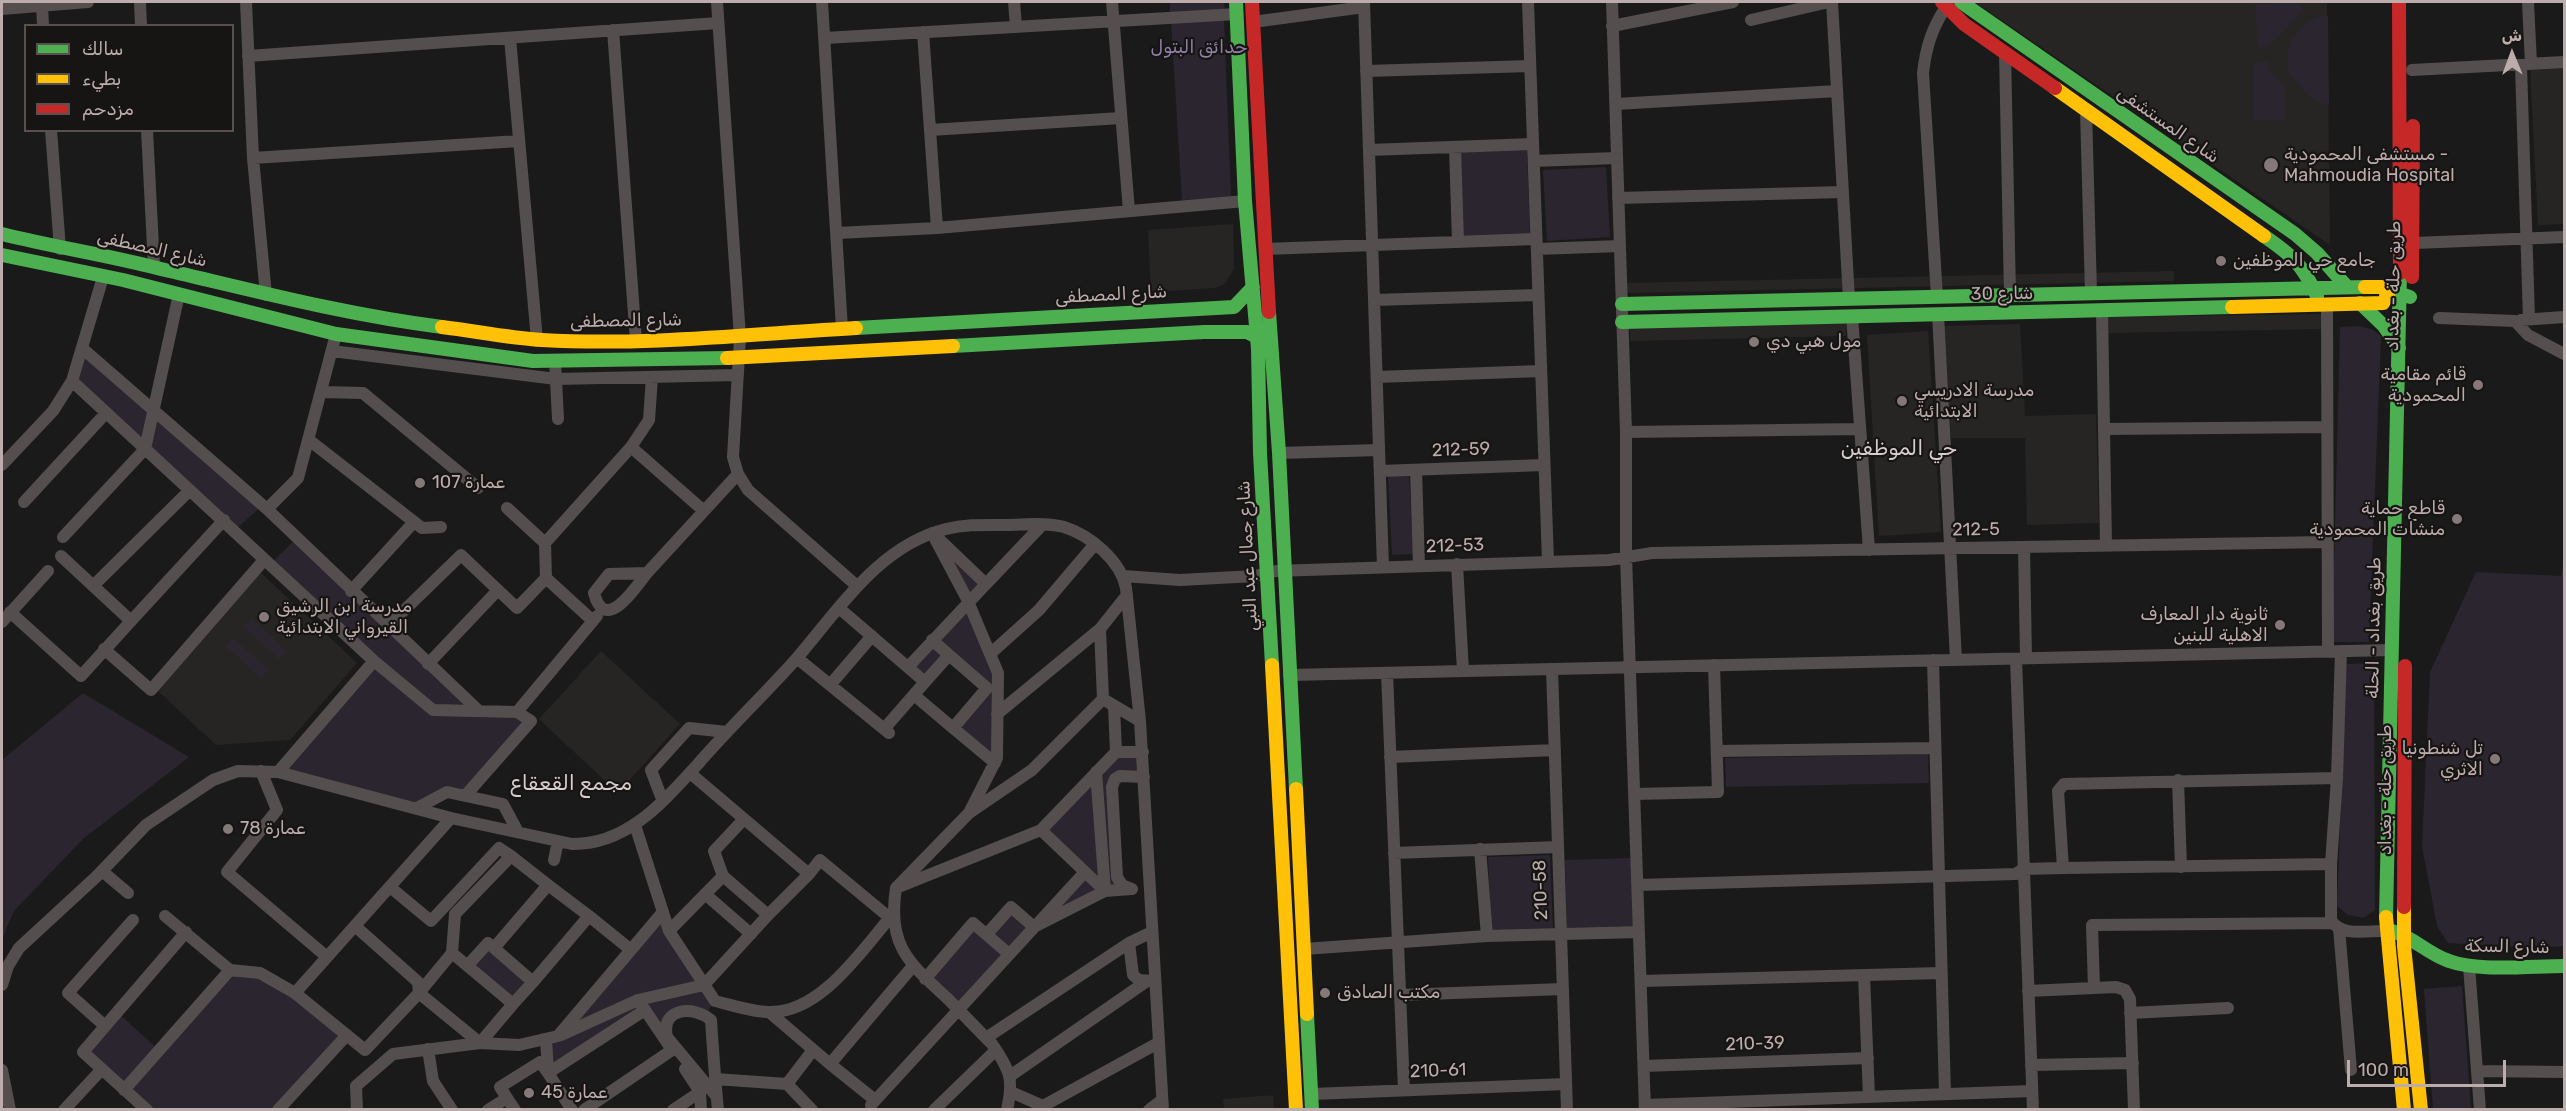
<!DOCTYPE html>
<meta charset="utf-8">
<style>
body{margin:0}
#map{position:relative;width:2566px;height:1111px;overflow:hidden;background:#1b1a1a;font-family:Rubik,"Noto Naskh Arabic",sans-serif}
canvas{display:block}
.frame{position:absolute;inset:0;border:3px solid #bcacab;pointer-events:none}
.legend{position:absolute;left:24px;top:24px;width:210px;height:108px;box-sizing:border-box;background:#171514;border:2px solid #595150;margin:0;padding:8px 10px;list-style:none;font-size:18px;color:#bcacab}
.legend li{display:flex;align-items:center;gap:12px;height:30px}
.legend b{width:30px;border:2px solid #595150}
.north{position:absolute;left:2482px;top:24px;width:60px;height:60px;-webkit-text-stroke:4px #171514;paint-order:stroke;rotate:359deg;font-size:16px;font-weight:700;line-height:24px;text-align:center;color:#bcacab}
.north::after{content:'';display:block;margin:auto;width:21px;height:27px;background:#bcacab;clip-path:polygon(50% 0,100% 100%,50% 72%,0 100%)}
.scale{position:absolute;left:2347px;top:1060px;width:159px;height:27px;box-sizing:border-box;border:3px solid #bcacab;border-top:0;padding-left:8px;font-size:18px;line-height:21px;white-space:nowrap;color:#bcacab;-webkit-text-stroke:4px #171514;paint-order:stroke}
</style>
<div id="map">
<canvas width="2566" height="1111"></canvas>
<div class="frame"></div>
<ul class="legend">
<li><b style="height:8px;background:#4caf50"></b>سالك</li>
<li><b style="height:8px;background:#ffc107"></b>بطيء</li>
<li><b style="height:8px;background:#c62828"></b>مزدحم</li>
</ul>
<div class="north">ش</div>
<div class="scale">100 m</div>
</div>
<script>
const g = document.querySelector('canvas').getContext('2d');
g.lineJoin = 'round';
function paint(path, color) { g.fillStyle = color; g.fill(path, 'evenodd'); }
function stroke(path, color, width, dash) { g.strokeStyle = color; g.lineWidth = width; g.lineCap = dash ? 'butt' : 'round'; g.setLineDash(dash || []); g.stroke(path); }
function write(font, color, halo, rows, align = 'center') {
  g.font = font + ' Rubik,"Noto Naskh Arabic",sans-serif'; g.lineWidth = 4.5; g.setLineDash([]); g.textBaseline = 'middle'; g.strokeStyle = halo; g.fillStyle = color; for (const [text, x, y, turn = 0] of rows) {
    g.save(); g.translate(x, y); g.rotate((+turn || 0) * Math.PI / 180); g.textAlign = isNaN(turn) ? turn : align; if (halo) g.strokeText(text, 0, 0); g.fillText(text, 0, 0); g.restore();
  }
}
const built = new Path2D(`
 M1975 2H2327L2330 245Z
 M2564 65V224L2538 225 2530 67Z
 M1233 224 1234 269 1225 284 1215 288 1151 292 1148 230Z
 M2174 271V281L1627 293V283Z
 M2321 314 2322 329 2108 333V317Z
 M1846 322V336L1630 341V327Z
 M2020 324 2025 416 2096 414 2099 523 2027 525 2025 438H1951L1943 326Z
 M1928 331 1941 532 1879 536 1867 335Z
 M260 572 357 663 290 740 216 745 157 690Z
 M601 651 680 724 618 793 539 719Z
 M1273 1095 1274 1109H1224L1223 1099Z`);
const green = new Path2D(`
 M1170 2H1224L1225 10 1170 13Z
 M2299 3 2304 9 2268 47H2258L2255 4Z
 M2322 16H2328L2329 105C2317 103 2309 96 2301 87 2297 81 2289 75 2288 68 2283 45 2301 22 2322 16Z
 M1224 19 1231 198 1182 200 1171 22Z
 M2254 62H2268V69L2285 88V120H2254Z
 M1527 150 1530 234 1463 237 1460 152Z
 M1606 167 1610 237 1547 241 1543 170Z
 M2360 326 2373 330 2381 336 2369 642H2332L2340 327Z
 M82 348 263 505 235 530 72 381Z
 M1409 475 1413 554 1392 555 1388 476Z
 M932 533 986 584 968 602 998 677 997 758 953 728 987 689 949 655 925 682 908 667 968 602Z
 M296 539 479 711 531 721 465 796 447 792 417 808 278 772 374 661 269 565Z
 M2564 561V946L2538 948 2448 943 2437 926 2422 846 2430 672 2476 572 2561 576Z
 M251 618 287 651 279 659 243 627Z
 M232 637 269 670 261 678 225 646Z
 M2374 663 2375 910 2364 918 2348 915 2337 906 2346 664Z
 M83 693 189 757 83 839 14 911 2 939V760Z
 M1116 752H1142L1144 777 1115 779 1122 885 1105 891 1034 927 958 1010 925 979 973 923 986 934 1011 907 1033 926 1085 872 1041 830Z
 M1928 754 1929 783 1726 787 1725 758Z
 M1550 855 1553 929 1491 932 1488 857Z
 M1631 858 1633 926 1567 928 1565 860Z
 M663 912 715 1001 705 1015 687 1010 665 1028 645 1010 548 1073 546 1039 558 1036Z
 M488 943 533 982 513 1004 468 965Z
 M230 970 260 973 347 1035 278 1109H147L83 1052 118 1013 160 1051Z
 M2462 986 2471 1109H2433L2424 989Z`);
const street = new Path2D(`
 M140 2 141 26
 M246 2 253 158 266 295
 M717 2 740 337 733 457 738 474 748 490 857 586
 M822 2 842 329
 M1014 2 1016 26
 M1112 2 1129 211
 M1364 2 1383 567
 M1528 2 1548 561
 M1612 2 1626 432V556L1645 1110
 M1832 2 1849 299
 M2528 2 2531 64
 M42 5 43 26
 M2 9 88 2
 M1751 20 1829 2
 M1253 22 1364 7
 M1612 26 1733 2
 M613 30 636 341
 M923 32 937 228
 M510 38 537 340
 M825 38 1237 14
 M2005 52 2010 295
 M248 56 718 23
 M2521 66 2529 319
 M2412 70 2564 62
 M1366 71 1530 66
 M1616 104 1837 91
 M2086 110 2091 293
 M51 130 60 249
 M147 130 154 267
 M930 130 1121 118
 M1455 147 1458 242
 M1369 150 1533 144
 M253 158 519 141
 M1534 161 1617 158
 M1618 198 1843 192
 M837 233 937 228 1245 201
 M2414 243 2564 237
 M1265 249 1536 239
 M1537 249 1620 246
 M103 277 72 381 374 661
 M1937 297 1923 73C1926 47 1932 28 1946 7
 M1374 300 1538 295
 M2327 304 2328 651
 M2102 310 2106 545
 M1938 314 1956 660
 M1852 316 1869 550
 M2439 318 2515 321 2528 335 2564 354
 M2521 320 2564 317
 M82 348 267 509 479 711
 M332 351 556 379 738 375
 M555 361 558 419
 M1377 377 1541 371
 M322 392 363 393 478 488
 M2104 429 2327 427
 M1626 432 1860 429
 M309 440 422 528 441 527
 M631 447 649 420 652 377
 M1279 453 1379 450
 M2 465 53 411 72 381
 M1416 470 1419 566
 M1380 471 1544 465
 M24 502 106 413
 M507 508 545 543
 M267 509 298 478 336 334
 M932 533 967 599 998 673 997 758 970 811
 M63 537 145 449 179 294
 M940 540 986 584 1042 525
 M2024 547 2026 658
 M61 556 131 621 224 520
 M1457 564 1463 671
 M647 573C635 588 605 635 594 593L609 574 647 573 738 474
 M1123 576 1180 580 1255 576 1276 571 1609 560 1652 553 2328 542
 M93 586 190 490
 M351 591 414 522
 M1127 595 1100 629 1103 699 1140 721
 M839 608 925 682 884 729
 M10 612 81 676 131 621
 M593 621 546 578 545 543 631 447 704 511
 M2 622 48 571
 M388 626 461 555 517 608 546 578
 M104 649 151 690 264 560
 M2341 651 2337 778 2331 864V920C2341 938 2370 930 2386 931
 M990 654 1039 610 1095 544
 M797 658 889 733
 M2016 659 2033 1110
 M1933 660 1945 1094
 M428 664 498 590
 M908 667 986 584
 M1552 669 1567 1110
 M1387 673 1404 1090
 M1289 675 2392 650
 M925 682 949 655 932 640
 M830 685 872 636
 M914 695 953 728 987 688 949 655
 M1114 706 1116 752H1143
 M517 712 597 616
 M997 714 1100 629
 M953 728 995 763
 M1717 751 1935 748
 M1116 752 1041 830 1105 891 1131 889
 M1390 757 1555 750
 M261 771 277 810 227 872 327 957
 M278 772 374 661 433 710 517 712 531 721 465 796
 M690 773 809 874 820 860 890 918
 M2178 780 2181 867
 M1635 794 1718 792 1714 665
 M662 799 651 770 689 728 727 732
 M417 808 447 792 503 804 518 832
 M451 818 295 993 365 1050 419 993 480 1043 519 1045 558 1036 663 912
 M744 819 714 851 723 876 768 915 809 874
 M635 825 669 931 715 1001C732 1005 751 1012 769 1012 821 1014 863 948 894 913
 M1041 830 896 888 969 813 1032 770 1103 699
 M1480 849 1487 936
 M1394 853 1558 847
 M554 860 558 841
 M2063 868 2058 791 2064 784 2337 778
 M102 871 128 893
 M1638 885 2016 874 2023 869 2063 868 2331 864
 M390 887 431 921 499 848 511 856
 M896 888C887 945 908 962 947 998 962 1013 977 1029 992 1044 1010 1070 1014 1079 1007 1110
 M1132 889 1122 885 1117 877 1112 787 1115 779 1120 776 1144 777
 M705 894 751 934
 M589 916 631 950
 M355 926 418 982 419 993
 M2339 928 2351 1070
 M669 931 723 876
 M987 934 1011 907 1034 927 1105 891 1096 772
 M494 948 548 885 589 916 533 982
 M1304 949 1487 936 1639 932
 M452 953 455 914 511 856 548 885
 M468 965 488 943 494 948 533 982 513 1004
 M2469 966 2480 1110
 M230 970 260 973 295 993
 M1864 975 1869 1097
 M925 979 973 923 1009 954
 M1152 981 1139 980 1133 975 1129 943 1152 932
 M1641 981 1941 973
 M2 985 8 966 19 948 96 877 146 825 213 780 238 771 278 772 451 818 572 844C627 845 663 802 698 764 730 727 765 694 797 658 839 609 880 545 946 529 966 524 985 525 1005 525 1024 525 1046 522 1064 527 1090 535 1121 561 1126 588L1140 721 1163 1110
 M2094 988 2092 925 2333 923
 M2028 991 2116 987 2125 990 2130 999 2134 1110
 M1400 995 1563 989
 M769 1012 830 1064
 M2130 1013 2228 1008
 M105 1026 68 993 133 920
 M561 1035 638 1000 704 985 768 915
 M986 1038 1129 943
 M546 1039 548 1072
 M428 1049 433 1081 452 1110
 M2031 1065 2133 1063
 M1644 1066 1868 1058
 M2 1070 10 1110
 M2478 1071 2564 1072
 M1010 1076 1147 981
 M715 1079 787 1084 813 1050
 M787 1084 812 1110
 M124 1090 230 970 165 916
 M700 1092 701 1110
 M1011 1092 1043 1106 1158 1043
 M1312 1094 1566 1084
 M717 1097 667 1037C660 1008 693 1005 711 1020 713 1050 715 1080 718 1110
 M507 1098 515 1110
 M875 1100 830 1064 913 966
 M871 1105 1085 872
 M1645 1105 2032 1091
 M64 1110 102 1069
 M147 1110 83 1052 186 932
 M278 1110 347 1035
 M357 1110 356 1086 393 1054 480 1043 513 1004 452 953 419 993
 M488 1110 507 1098 500 1087 540 1062 548 1073
 M572 1110 548 1073 645 1010 638 1000
 M584 1110 672 1050 645 1010
 M673 1110 700 1092 685 1069
 M934 1110 996 1050
 M1149 1110 1162 1100`);
const fast = new Path2D(`
 M1236 2 1245 201 1258 349 1260 453 1272 665
 M1961 2 2295 234 2317 253 2347 287
 M2 234C54 247 106 255 157 268 252 290 346 315 442 327
 M2264 236C2293 256 2302 264 2317 296
 M2 255 123 280 336 334 533 361 727 358
 M2382 287 2410 297
 M2360 303 2384 326 2399 348
 M1622 304 2365 287
 M1269 312 1279 453 1296 789
 M1622 322 2232 307
 M856 328 1234 307 1253 287
 M953 346 1204 332H1247L1257 337 1270 338
 M2386 917 2400 273
 M2392 931C2413 937 2428 954 2449 961 2479 972 2531 966 2564 966
 M1307 1014 1312 1110`);
const slow = new Path2D(`
 M2055 88 2264 236
 M2232 307 2383 303 2388 294 2382 287H2365
 M442 327C475 331 509 338 542 340 646 346 751 334 856 328
 M727 358 953 346
 M1272 665 1296 1110
 M1296 789 1307 1014
 M2404 907V946L2421 1110
 M2386 917 2404 1110`);
const jam = new Path2D(`
 M1252 2 1269 312
 M1942 2 1964 24 2055 88
 M2399 2 2400 273
 M2412 277 2413 126
 M2404 907 2405 666`);
const markers = [
 [2271,165,8,"#847978"],
 [2221,261,6,"#847978"],
 [1754,342,6,"#847978"],
 [2478,385,6,"#847978"],
 [1902,401,6,"#847978"],
 [420,483,6,"#847978"],
 [2457,519,6,"#847978"],
 [264,617,6,"#847978"],
 [2280,625,6,"#847978"],
 [2495,759,6,"#847978"],
 [228,829,6,"#847978"],
 [1325,993,6,"#847978"],
 [529,1093,6,"#847978"]
];
const parkNames = [
 ["حدائق البتول",1199,48]
];
const streetNames = [
 ["شارع المستشفى",2168,125,35],
 ["شارع المصطفى",152,249,13],
 ["طريق حلة - بغداد",2394,286,-89],
 ["شارع 30",2002,294,-1],
 ["شارع المصطفى",1111,295,-3],
 ["شارع المصطفى",626,321,-1],
 ["212-59",1461,450,-2],
 ["212-5",1976,530,-1],
 ["212-53",1455,546,-2],
 ["شارع جمال عبد النبي",1248,556,-93],
 ["طريق بغداد - الحلة",2374,628,-89],
 ["طريق حلة - بغداد",2386,790,-90],
 ["210-58",1541,890,-92],
 ["شارع السكة",2507,947,1],
 ["210-39",1755,1044,-2],
 ["210-61",1438,1071,-2]
];
const poiNames = [
 ["مستشفى المحمودية -",2284,155],
 ["Mahmoudia Hospital",2284,176],
 ["جامع حي الموظفين",2233,261],
 ["مول هبي دي",1766,342],
 ["قائم مقامية",2466,375,"right"],
 ["المحمودية",2466,396,"right"],
 ["مدرسة الادريسي",1914,391],
 ["الابتدائية",1914,412],
 ["عمارة 107",432,483],
 ["قاطع حماية",2445,509,"right"],
 ["منشات المحمودية",2445,530,"right"],
 ["مدرسة ابن الرشيق",276,607],
 ["القيرواني الابتدائية",276,628],
 ["ثانوية دار المعارف",2268,615,"right"],
 ["الاهلية للبنين",2268,636,"right"],
 ["تل شنطونيا",2483,749,"right"],
 ["الاثري",2483,770,"right"],
 ["عمارة 78",240,829],
 ["مكتب الصادق",1337,993],
 ["عمارة 45",541,1093]
];
const quarterNames = [
 ["حي الموظفين",1899,449],
 ["مجمع القعقاع",571,784]
];
paint(built, '#272424');
paint(green, '#2a252e');
stroke(street, '#544f4e', 12);
stroke(fast, '#4caf50', 14);
stroke(slow, '#ffc107', 14);
stroke(jam, '#c62828', 14);
for (const [x, y, r, color] of markers) { const dot = new Path2D(); dot.arc(x, y, r, 0, 2 * Math.PI); g.fillStyle = color; g.fill(dot); stroke(dot, '#171514', 2); }
write('18px', '#9181a7', '#171514', parkNames);
write('18px', '#bcacab', '#171514', streetNames);
write('18px', '#bcacab', '#171514', poiNames, 'left');
write('21px', '#d7cdcc', '#171514', quarterNames);
</script>
